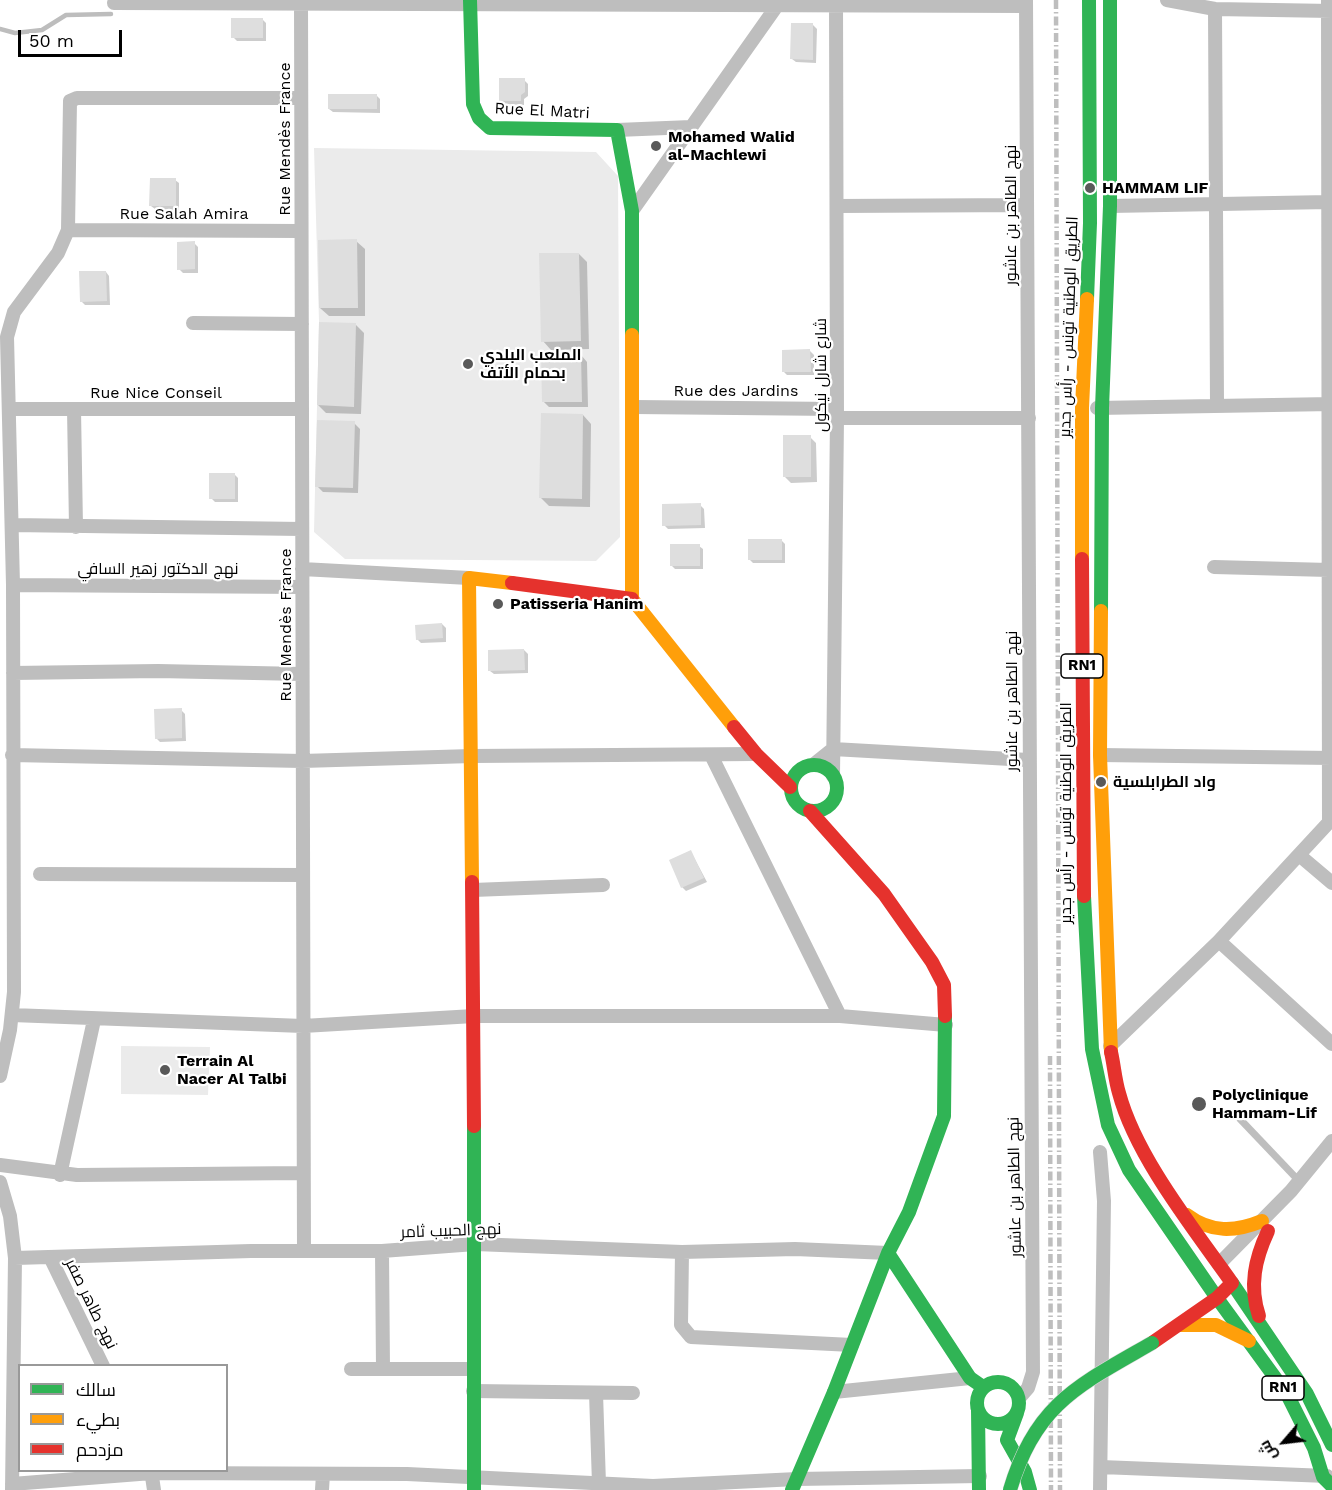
<!DOCTYPE html>
<meta charset="utf-8">
<style>
body{margin:0}
#map{position:relative;width:1332px;height:1490px;overflow:hidden;background:#fff;font-family:"Work Sans",Cairo,sans-serif}
canvas{display:block}
.legend{position:absolute;left:18px;top:1364px;width:210px;height:108px;box-sizing:border-box;background:#fff;border:2px solid #999;margin:0;padding:8px 10px;list-style:none;font-size:18px;color:#000}
.legend li{display:flex;align-items:center;gap:12px;height:30px}
.legend b{width:30px;border:2px solid #999}
.north{position:absolute;left:1254px;top:1412px;width:60px;height:60px;-webkit-text-stroke:4px #fff;paint-order:stroke;rotate:242deg;font-size:16px;font-weight:700;line-height:24px;text-align:center;color:#000}
.north::after{content:'';display:block;margin:auto;width:21px;height:27px;background:#000;clip-path:polygon(50% 0,100% 100%,50% 72%,0 100%)}
.scale{position:absolute;left:18px;top:30px;width:104px;height:27px;box-sizing:border-box;border:3px solid #000;border-top:0;padding-left:8px;font-size:18px;line-height:21px;white-space:nowrap;color:#000;-webkit-text-stroke:4px #fff;paint-order:stroke}
</style>
<div id="map">
<canvas width="1332" height="1490"></canvas>
<ul class="legend">
<li><b style="height:8px;background:#30b455"></b>سالك</li>
<li><b style="height:8px;background:#ff9f0a"></b>بطيء</li>
<li><b style="height:8px;background:#e5322d"></b>مزدحم</li>
</ul>
<div class="north">ش</div>
<div class="scale">50 m</div>
</div>
<script>
const g = document.querySelector('canvas').getContext('2d');
g.lineJoin = 'round';
function paint(path, color) { g.fillStyle = color; g.fill(path, 'evenodd'); }
function stroke(path, color, width, dash) { g.strokeStyle = color; g.lineWidth = width; g.lineCap = dash ? 'butt' : 'round'; g.setLineDash(dash || []); g.stroke(path); }
function write(font, color, halo, rows, align = 'center') {
  g.font = font + ' "Work Sans",Cairo,sans-serif'; g.lineWidth = 4.5; g.setLineDash([]); g.textBaseline = 'middle'; g.strokeStyle = halo; g.fillStyle = color; for (const [text, x, y, turn = 0] of rows) {
    g.save(); g.translate(x, y); g.rotate((+turn || 0) * Math.PI / 180); g.textAlign = isNaN(turn) ? turn : align; if (halo) g.strokeText(text, 0, 0); g.fillText(text, 0, 0); g.restore();
  }
}
const green = new Path2D(`
 M314 148 596 152 618 176 620 537 596 561 345 559 314 532 319 322Z
 M121 1046 210 1047 208 1095 121 1094Z`);
const shadow = new Path2D(`
 M262 19 266 23V41H237L233 37Z
 M813 25 817 29 816 63 796 62 792 59Z
 M524 80 528 84V96L524 99V105L504 104 500 101Z
 M376 95 380 99V113L333 112 329 109Z
 M175 180 179 183V210L155 209 151 206Z
 M356 241 365 249V316H329L320 308Z
 M194 243 198 247V273H183L179 269Z
 M579 254 587 262 589 349 551 350 543 341Z
 M106 272 109 276 110 305H85L81 301Z
 M356 325 364 333 361 414 326 413 318 405Z
 M810 351 814 355V375H787L784 372Z
 M581 355 587 362 588 407H549L543 401Z
 M583 415 591 424 590 507 549 506 541 498Z
 M354 423 360 429 358 493 323 492 317 486Z
 M810 437 816 443 817 482 791 483 785 477Z
 M234 474 238 478V502H215L211 498Z
 M700 505 704 509 705 528 668 529 664 525Z
 M781 540 785 544V563H753L749 559Z
 M699 546 703 549V569H675L671 565Z
 M442 624 446 628V642L421 643 417 639Z
 M524 650 528 654V673L494 674 490 671Z
 M181 710 185 714 186 741 160 742 156 738Z
 M691 852 707 882 686 891 682 887Z`);
const stream = new Path2D(`
 M0 29 15 33 42 30 66 15 111 14`);
const building = new Path2D(`
 M231 18H263V38H231Z
 M791 23H813V60L790 59Z
 M499 78H525V92L521 95V101H499Z
 M328 94H377V109H328Z
 M150 178H176V206H149Z
 M357 239 358 308H319L318 240Z
 M195 241V269L177 270V242Z
 M539 253H579L581 341 541 342Z
 M79 271H106L107 301 80 302Z
 M319 322 356 323 354 407 317 405Z
 M810 349 811 372H782V350Z
 M541 354H581L582 402H542Z
 M541 413 583 414 582 499 539 498Z
 M317 420 355 421 353 488 315 487Z
 M783 435H811V477H783Z
 M209 473H235V499H209Z
 M701 503V525L662 526V504Z
 M748 539H782V560H748Z
 M670 544H700V566H670Z
 M442 623 443 638 416 640 415 625Z
 M524 649 525 670 488 671V650Z
 M182 708V738L155 739 154 709Z
 M691 850 704 878 681 888 669 860Z`);
const lane = new Path2D(`
 M1240 1119 1299 1181`);
const street = new Path2D(`
 M301 0 304 1250
 M1167 0 1215 9 1332 11
 M1328 0 1329 823
 M114 3 1026 6
 M1215 9 1217 404
 M617 130 691 127
 M837 206 1027 205
 M1110 206 1329 202
 M632 211 781 0
 M68 230 301 231
 M193 323 302 324
 M634 407 837 409
 M1097 408 1332 404
 M9 409H302
 M74 409 76 527
 M837 418H1029
 M12 525 302 529
 M1214 567 1329 570
 M302 569 469 578
 M13 585 302 587
 M13 673 158 671 302 674
 M833 749 1028 760
 M12 755 302 761 472 756 756 754
 M711 755 840 1016
 M1100 755 1332 758
 M813 765 833 749
 M833 776 837 418 836 0
 M1299 855 1332 883
 M40 874 303 875
 M473 890 603 885
 M1219 941 1332 1044
 M12 1015 303 1026 474 1016H840L946 1025
 M1110 1046 1219 941 1332 819
 M0 1076 10 1030 14 992 13 585 7 337 14 312 58 253 68 230 70 101 77 98H301
 M0 1165 77 1175 303 1173
 M60 1175 94 1020
 M0 1182 10 1216 15 1258 12 1490
 M382 1251 383 1369
 M682 1252 681 1325 691 1337 852 1345
 M50 1257 103 1366
 M15 1258 251 1251H382L475 1244 682 1252 795 1249 888 1253
 M1219 1264 1291 1191 1332 1141
 M351 1369H473
 M473 1391 633 1393
 M834 1392 970 1378
 M596 1393 599 1484
 M1018 1395 1021 1396 1028 1388 1033 1372 1026 0
 M1101 1467 1327 1476
 M151 1470 154 1490
 M12 1484 152 1473 407 1474 653 1486 797 1479 980 1476
 M322 1490 323 1474
 M1100 1490 1104 1201 1100 1152`);
const fast = new Path2D(`
 M470 0 473 104 479 118 490 128 617 130 632 211V335
 M1087 299 1090 223 1089 0
 M1101 611 1102 408 1110 206V0
 M791 788a23 23 0 1 1 46 0a23 23 0 1 1-46 0Z
 M1084 896 1092 1049 1108 1125 1129 1170 1217 1298
 M474 1126V1490
 M888 1253 970 1378 983 1387
 M1232 1283 1307 1394 1332 1445
 M1217 1298 1287 1394 1314 1448 1323 1477 1332 1486
 M977 1403a21 21 0 1 1 42 0a21 21 0 1 1-42 0Z
 M978 1410 979 1490
 M1017 1413 1007 1440 1025 1472 1030 1490
 M792 1490 834 1392 888 1253 909 1212 944 1116 945 1016`);
const slow = new Path2D(`
 M632 335V599L734 727
 M1082 559V408L1087 299
 M1101 611 1100 755 1111 1052
 M472 882 469 578 512 583
 M1187 1215C1211 1233 1235 1232 1262 1221
 M1179 1325H1216L1249 1341`);
const jam = new Path2D(`
 M1082 559 1084 896
 M512 583 632 599
 M734 727 756 754 790 787
 M810 811 884 894 932 962 944 985 945 1016
 M472 882 474 1126
 M1111 1052C1114 1065 1115 1080 1119 1093 1136 1157 1194 1229 1232 1283L1217 1298 1152 1343
 M1259 1316C1249 1286 1255 1259 1268 1231`);
const rail = new Path2D(`
 M1056 0 1060 1490
 M1050 1056 1051 1490`);
const fastBridge = new Path2D(`
 M1010 1490C1035 1404 1079 1385 1152 1343`);
const markers = [
 [656,146,6,"#595959"],
 [1090,188,6,"#595959"],
 [468,364,6,"#595959"],
 [498,604,6,"#595959"],
 [1101,782,6,"#595959"],
 [165,1070,6,"#595959"],
 [1199,1104,8,"#595959"]
];
const shields = [
 [1082,666,42],
 [1283,1388,42]
];
const shieldNames = [
 ["RN1",1082,666],
 ["RN1",1283,1388]
];
const streetNames = [
 ["Rue El Matri",542,111,3],
 ["Rue Mendès France",285,139,-90],
 ["Rue Salah Amira",184,214],
 ["نهج الطاهر بن عاشور",1011,215,-90],
 ["الطريق الوطنية تونس - رأس جدير",1069,327,-88],
 ["شارع شارل نيكول",821,375,-90],
 ["Rue des Jardins",736,391],
 ["Rue Nice Conseil",156,393],
 ["نهج الدكتور زهير السافي",158,569],
 ["Rue Mendès France",286,625,-90],
 ["نهج الطاهر بن عاشور",1012,701,-90],
 ["الطريق الوطنية تونس - رأس جدير",1066,813,-90],
 ["نهج الطاهر بن عاشور",1015,1187,-91],
 ["نهج الحبيب ثامر",451,1231,-2],
 ["نهج طاهر صفر",91,1304,64]
];
const poiNames = [
 ["Mohamed Walid",668,137],
 ["al-Machlewi",668,155],
 ["HAMMAM LIF",1102,188],
 ["الملعب البلدي",480,355],
 ["بحمام الأتف",480,373],
 ["Patisseria Hanim",510,604],
 ["واد الطرابلسية",1113,782],
 ["Terrain Al",177,1061],
 ["Nacer Al Talbi",177,1079],
 ["Polyclinique",1212,1095],
 ["Hammam-Lif",1212,1113]
];
paint(green, '#ebebeb');
paint(shadow, '#0003');
stroke(stream, '#bdbdbd', 4.5);
paint(building, '#dedede');
stroke(lane, '#bebebe', 7);
stroke(street, '#bebebe', 14);
stroke(fast, '#30b455', 14);
stroke(slow, '#ff9f0a', 14);
stroke(jam, '#e5322d', 14);
stroke(rail, '#bebebe', 4.5, [9, 3, 1.5, 3]);
stroke(fastBridge, '#dbdbdb', 15, []);
stroke(fastBridge, '#30b455', 14);
for (const [x, y, r, color] of markers) { const dot = new Path2D(); dot.arc(x, y, r, 0, 2 * Math.PI); g.fillStyle = color; g.fill(dot); stroke(dot, '#fff', 2); }
for (const [x, y, w] of shields) { const box = new Path2D(); box.roundRect(x - w / 2, y - 12, w, 24, 4.5); g.fillStyle = '#fff'; g.fill(box); stroke(box, '#000', 1.5); }
write('bold 15px', '#000', null, shieldNames);
write('16px', '#000', '#fff', streetNames);
write('bold 16px', '#000', '#fff', poiNames, 'left');
</script>
